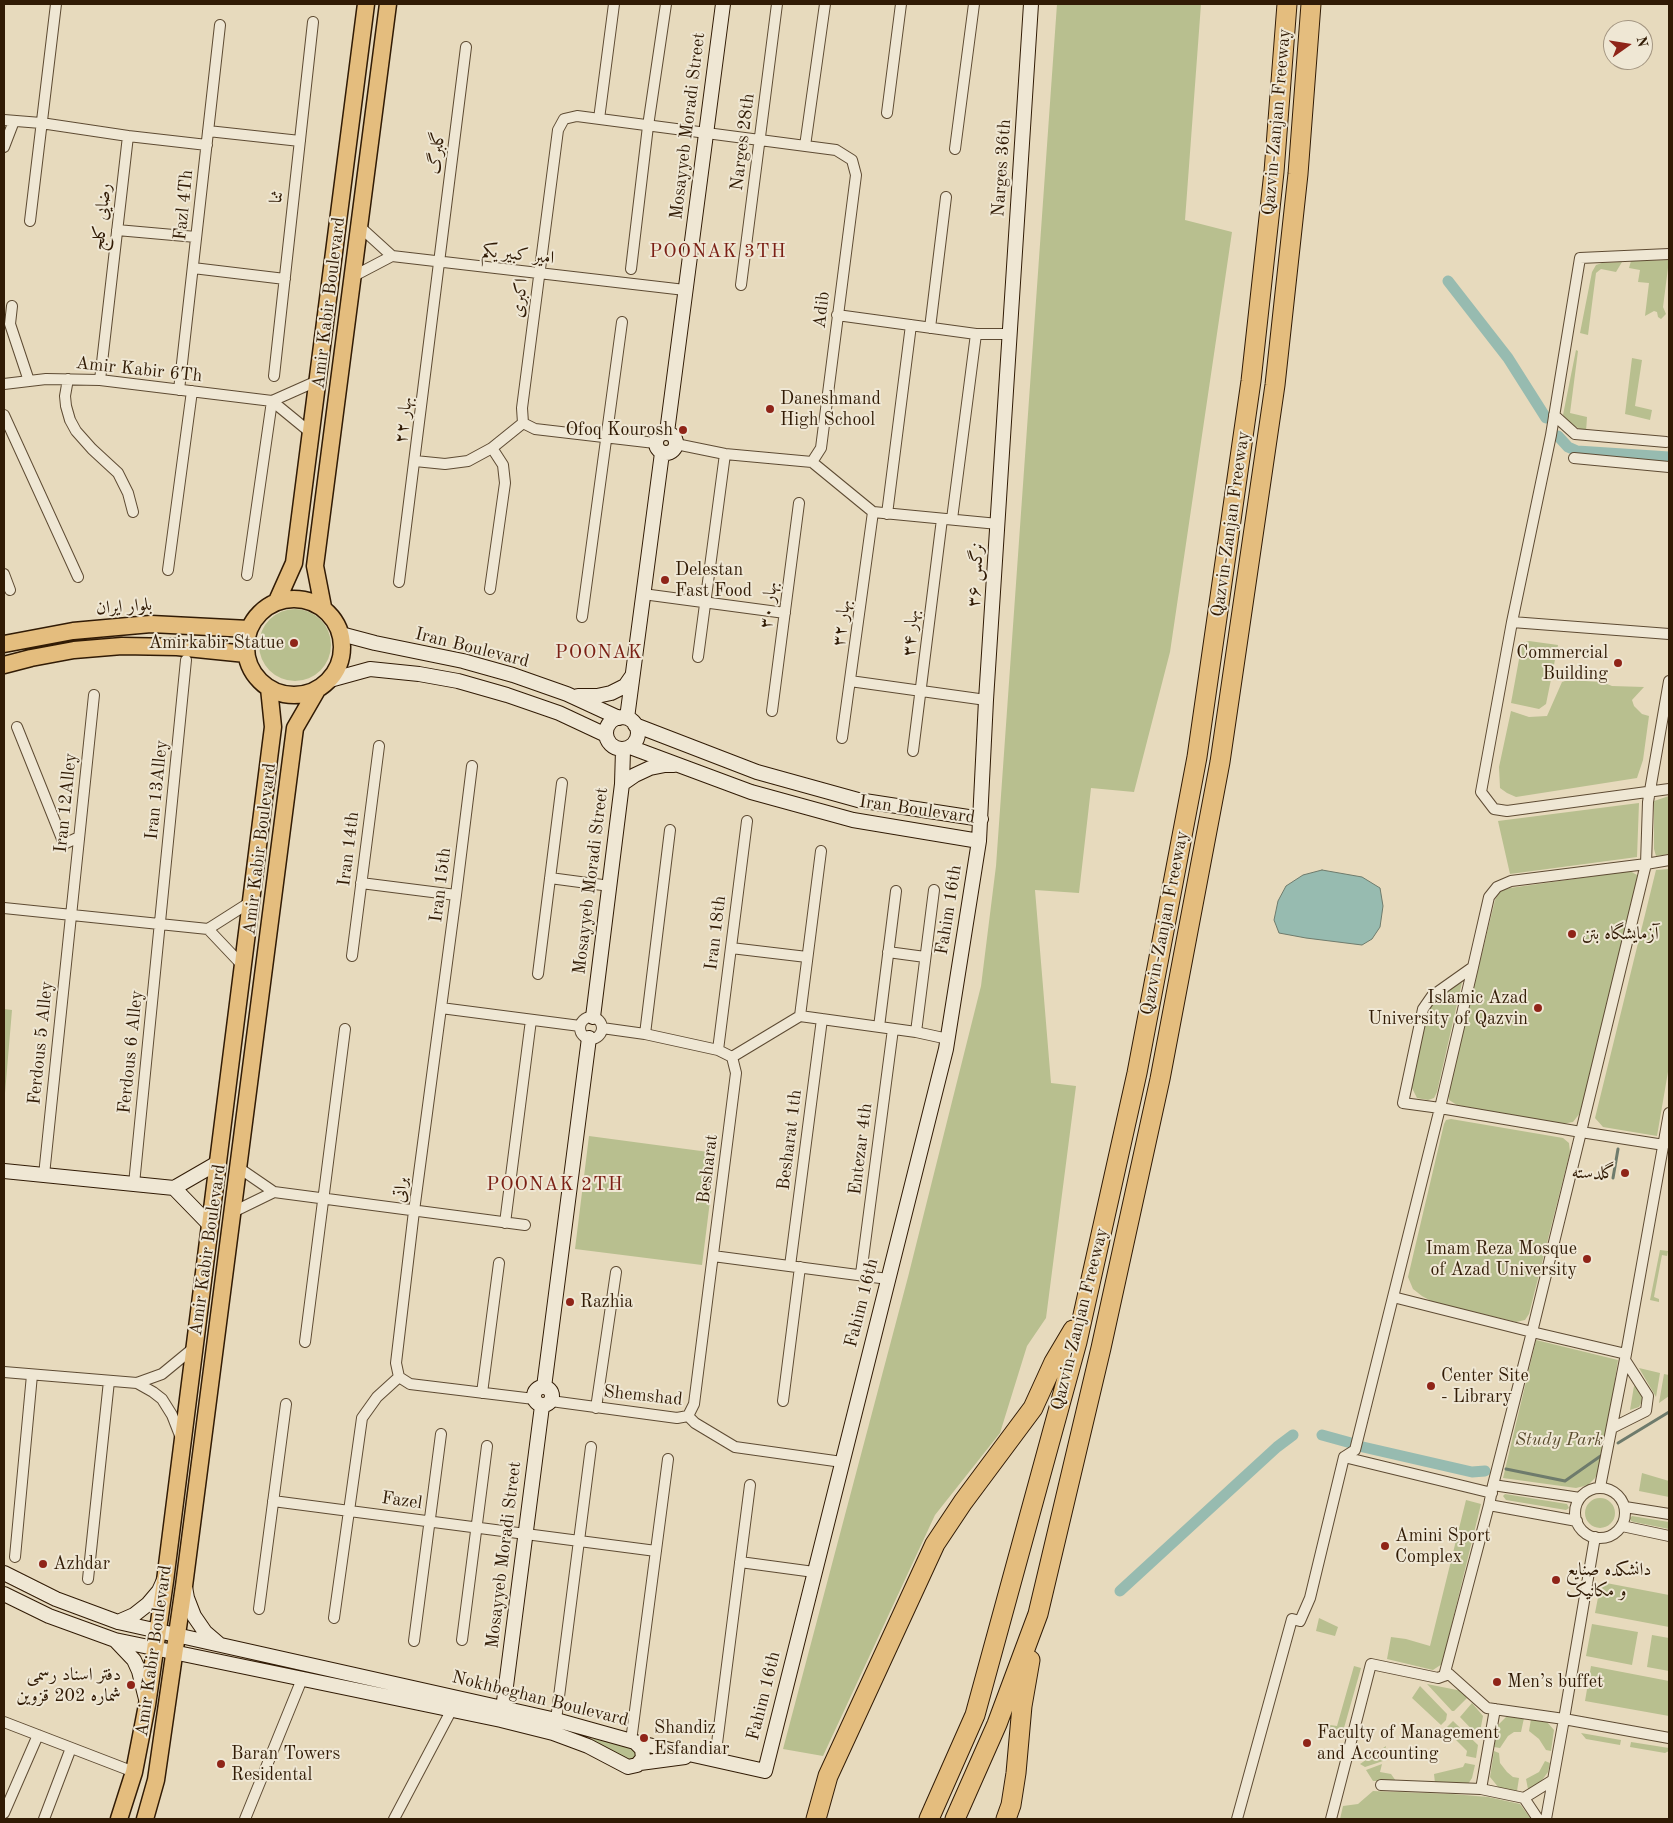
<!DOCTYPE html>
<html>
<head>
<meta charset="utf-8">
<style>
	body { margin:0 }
	#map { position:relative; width:1673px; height:1823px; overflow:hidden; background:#e7dabd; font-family:"Old Standard TT",serif }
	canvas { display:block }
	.frame { position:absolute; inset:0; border:5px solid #311b05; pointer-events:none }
	.north { position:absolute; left:1603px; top:20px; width:50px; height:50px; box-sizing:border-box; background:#efe7d4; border:1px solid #a39581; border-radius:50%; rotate:77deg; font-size:14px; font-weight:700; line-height:20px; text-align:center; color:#311b05 }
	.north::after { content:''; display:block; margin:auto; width:18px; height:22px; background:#8f2418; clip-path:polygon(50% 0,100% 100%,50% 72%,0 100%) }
</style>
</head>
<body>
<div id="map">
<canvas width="1673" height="1823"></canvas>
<div class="frame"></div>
<div class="north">N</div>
</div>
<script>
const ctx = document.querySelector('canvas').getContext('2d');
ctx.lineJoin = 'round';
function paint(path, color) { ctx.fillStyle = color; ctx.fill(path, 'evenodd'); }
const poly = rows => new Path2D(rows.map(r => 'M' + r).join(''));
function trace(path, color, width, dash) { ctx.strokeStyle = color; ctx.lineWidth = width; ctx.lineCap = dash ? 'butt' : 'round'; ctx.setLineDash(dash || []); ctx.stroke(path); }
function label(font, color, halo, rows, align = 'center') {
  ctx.font = font + ' "Old Standard TT",Amiri,serif'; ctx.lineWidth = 4; ctx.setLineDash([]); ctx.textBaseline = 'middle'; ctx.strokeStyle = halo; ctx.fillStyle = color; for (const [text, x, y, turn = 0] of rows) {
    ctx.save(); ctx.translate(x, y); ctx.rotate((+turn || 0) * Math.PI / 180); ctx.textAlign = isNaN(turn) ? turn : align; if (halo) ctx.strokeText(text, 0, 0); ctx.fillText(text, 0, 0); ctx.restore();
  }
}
const green = poly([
	[1057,4,1201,4,1185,220,1232,232,1170,652,1134,792,1091,788,1079,893,1035,890,1051,1083,1076,1086,1046,1318,1027,1346,1000,1433,935,1515,823,1756,783,1749,908,1277,981,986,996,866],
	[1669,260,1663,307,1666,314,1661,319,1658,317,1657,312,1654,311,1645,316,1649,283,1638,282,1640,270,1629,268,1631,261],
	[1622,262,1616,272,1601,269,1596,273,1588,335,1580,333,1592,272,1596,265,1602,263],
	[1576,350,1578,351,1570,413,1587,417,1586,432,1574,426,1563,415],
	[1632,358,1642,360,1635,406,1652,410,1650,420,1625,414],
	'259 645a36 36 0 1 1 72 0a36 36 0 1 1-72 0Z',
	[1529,641,1558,645,1546,704,1539,709,1511,703,1522,643],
	[1568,680,1602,682,1612,686,1644,687,1632,700,1634,706,1642,714,1649,716,1643,760,1637,778,1516,797,1507,793,1500,788,1499,767,1511,711,1529,717,1547,716,1562,682],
	[1669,796,1669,854,1656,856,1654,849,1654,801],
	[1639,803,1637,857,1510,874,1498,821],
	[1669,869,1669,1066,1657,1136,1603,1127,1595,1118,1656,870],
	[1630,871,1637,875,1638,884,1580,1113,1573,1122,1562,1124,1457,1105,1449,1100,1448,1093,1495,900,1500,891,1510,888],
	[1462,982,1437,1092,1434,1098,1428,1100,1417,1098,1411,1086,1429,1010,1435,1000],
	[4,1009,12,1010,4,1105],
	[1451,1119,1563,1138,1569,1143,1570,1152,1529,1314,1525,1320,1516,1322,1433,1302,1422,1296,1413,1289,1408,1277,1444,1124,1446,1120],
	[589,1136,716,1153,702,1265,575,1249],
	[1660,1250,1668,1251,1667,1256,1662,1255,1654,1297,1659,1299,1659,1302,1650,1300],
	[1536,1340,1618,1360,1602,1465,1595,1478,1588,1485,1576,1488,1503,1478],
	[1639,1368,1660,1373,1656,1397],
	[1664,1374,1669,1375,1669,1396,1659,1403],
	[1634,1386,1639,1389,1642,1395,1642,1401,1639,1407,1630,1410],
	[1642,1473,1669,1481,1669,1497,1639,1491],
	[1505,1494,1567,1504,1569,1508,1566,1510,1506,1500,1503,1496],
	'1585 1513a15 15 0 1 1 30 0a15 15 0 1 1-30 0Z',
	[1466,1500,1481,1504,1442,1664,1433,1670,1387,1659,1391,1637,1406,1639,1430,1646],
	[1632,1516,1669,1522,1669,1529,1634,1522,1631,1521,1630,1518],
	[1601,1582,1669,1595,1669,1627,1595,1613],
	[1319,1618,1338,1627,1335,1636,1316,1631],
	[1592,1624,1638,1632,1632,1665,1586,1656],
	[1652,1635,1669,1638,1669,1671,1647,1667],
	[1354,1666,1361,1668,1342,1735,1328,1731,1330,1725,1337,1726],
	[1591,1666,1669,1681,1669,1716,1585,1701],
	[1427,1684,1462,1691,1467,1698,1454,1711,1452,1711],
	[1420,1686,1447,1714,1446,1720,1441,1725,1412,1698],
	[1472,1703,1483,1716,1479,1737,1460,1717],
	[1508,1715,1524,1718,1521,1732,1514,1732,1508,1736,1500,1748,1494,1747,1498,1725],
	[1531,1719,1547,1722,1554,1730,1551,1751,1546,1750,1539,1739,1529,1731],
	[1453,1721,1478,1745,1476,1758,1466,1756,1467,1751,1445,1729],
	[1581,1733,1621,1740,1620,1745,1586,1739],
	[589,1738,626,1744,635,1748,636,1760,626,1762],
	[1631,1742,1669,1748,1669,1751,1665,1753,1630,1747],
	[1386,1746,1383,1761,1365,1767,1360,1764],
	[1494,1751,1499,1753,1500,1763,1507,1772,1513,1777,1519,1778,1517,1791,1499,1788,1490,1777],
	[1545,1761,1550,1763,1548,1772,1540,1783,1528,1789,1526,1779,1539,1772],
	[1465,1763,1475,1765,1472,1778,1468,1784,1435,1783,1434,1774,1463,1767],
	[1382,1764,1380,1772,1391,1774,1396,1781,1373,1781,1366,1770],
	[1373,1791,1452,1794,1488,1797,1520,1804,1531,1819,1340,1819,1343,1806,1358,1804]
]);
const water = poly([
	[1322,870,1362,877,1380,888,1383,906,1380,927,1372,939,1362,945,1306,938,1279,933,1274,920,1278,901,1286,886,1303,875,1322,870]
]);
const stream = poly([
	[1613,1178,1618,1149],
	[1618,1443,1669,1412],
	[1506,1469,1565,1481,1602,1455]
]);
const canal = poly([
	[1448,281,1508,358,1546,418],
	[1558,436,1568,447,1577,451,1669,457],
	[1322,1435,1351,1443],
	[1363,1447,1472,1472,1485,1471],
	[1120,1591,1277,1447,1293,1435]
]);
const street = poly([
	[887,113,901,4],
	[599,119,614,4],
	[4,120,41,123,128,136],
	[208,131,300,141],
	[805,146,825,4],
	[4,147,14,121],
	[955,149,974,4],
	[30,221,56,4],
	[359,226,392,256],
	[117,230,196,237],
	[1669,254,1580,258,1551,435,1512,622,1481,792,1494,809,1507,811,1669,789],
	[193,268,285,279],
	[631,269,648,126,666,4],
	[352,277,392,256,685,290],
	[741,285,777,4],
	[12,306,10,324,29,381],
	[837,315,976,334,1010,334],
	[930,328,946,197],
	[274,376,313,22],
	[68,379,65,396,66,406,70,420,76,431,92,449,118,473,128,493,133,512],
	[100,380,128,136,207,145],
	[4,384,46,379,100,380,272,401,317,381],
	[179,390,220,25],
	[272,401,311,433],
	[4,415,78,577],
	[1554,415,1575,434,1666,442],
	[523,423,522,408,558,130,564,119,577,116,836,150,852,160,856,175,821,448,812,462],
	[523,423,535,429,655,443],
	[676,444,725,454,812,462,873,512,998,524],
	[1574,458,1669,467],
	[415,461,445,464,468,461,492,448,523,423],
	[887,514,911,325],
	[952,519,976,334],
	[168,570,192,391],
	[4,574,10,590],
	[247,575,272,401],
	[399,582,466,47],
	[490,589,505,483,503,465,492,448],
	[643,594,785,613],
	[582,617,622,322],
	[1512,622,1669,634],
	[698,657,725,454],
	[850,681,986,700],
	[772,711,799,503],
	[17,727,64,844,79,837],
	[842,738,873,512],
	[913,751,942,519],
	[550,878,610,886],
	[361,883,456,895],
	[4,908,208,929],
	[208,929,252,901],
	[208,929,243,966],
	[731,948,807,957],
	[888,952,925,957],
	[352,956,379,746],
	[1473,967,1432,996,1423,1009,1403,1103,1440,1108,1473,967,1489,897,1497,887,1511,881,1646,864,1648,802,1669,681],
	[538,974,562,783],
	[441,1008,580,1026],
	[800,1016,821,851],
	'580 1028a11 11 0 1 1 22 0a11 11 0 1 1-22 0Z',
	[879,1027,896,891],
	[602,1028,645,1034,718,1050,732,1057,736,1073,694,1404,688,1416],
	[916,1032,934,890],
	[645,1034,670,830],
	[718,1050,747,821],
	[732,1057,800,1016,916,1032,948,1039],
	[1664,1145,1581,1132,1646,864,1669,860],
	[239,1168,274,1192,525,1225],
	[44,1175,94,695],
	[134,1184,186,660],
	[233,1212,274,1192],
	[505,1223,531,1020],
	[713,1256,888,1279],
	[790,1266,822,1019],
	[861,1274,893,1029],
	[1393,1297,1532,1332,1493,1485],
	[305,1342,345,1029],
	[4,1372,137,1383,162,1374,196,1346],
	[399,1377,396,1363,414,1211,456,895,472,766],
	[399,1377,410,1384,534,1399],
	[137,1383,153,1392,162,1399,172,1415,181,1438],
	[482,1393,499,1263],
	[551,1401,677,1418,688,1416,695,1423,735,1447,842,1462],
	[783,1401,800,1267],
	[596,1408,616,1272],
	[1612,1428,1646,1411,1648,1396,1625,1360],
	[1344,1457,1492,1493],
	[1600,1487,1626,1354,1669,1113],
	'1575 1513a25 25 0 1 1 50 0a25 25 0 1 1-50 0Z',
	[273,1501,656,1551],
	[1625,1507,1669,1514],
	[1577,1521,1489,1505,1493,1485,1580,1498],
	[1622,1526,1669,1536],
	[1595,1537,1564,1719,1669,1738],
	[15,1557,32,1375],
	[740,1562,814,1572],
	[88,1579,109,1381],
	[259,1609,286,1404],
	[334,1618,362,1418,377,1397,399,1377],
	[462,1640,487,1446],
	[414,1641,441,1434],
	[1444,1676,1489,1505],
	[556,1720,591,1447],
	[4,1722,134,1772],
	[631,1741,668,1459],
	[715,1759,750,1485],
	[1381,1785,1481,1789,1524,1798],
	[1481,1789,1495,1709],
	[4,1813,38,1735],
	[44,1819,71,1748],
	[245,1819,302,1679],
	[394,1819,451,1711],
	[1237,1819,1292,1619,1300,1621,1310,1598,1344,1457,1355,1450,1440,1108,1581,1132,1532,1332,1626,1354],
	[1331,1819,1371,1664,1438,1678,1449,1674,1487,1708,1564,1719,1546,1819],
	[1538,1819,1524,1798,1553,1780]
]);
const secondary = poly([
	[667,432,723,4],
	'656 443a10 10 0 1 1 20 0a10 10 0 1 1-20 0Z',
	[341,634,375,643,463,661,513,675,567,694,619,718],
	[330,680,370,669,419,674,458,681,507,695,559,713,606,735],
	[578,696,597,696,611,693,625,686,632,676],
	'606 733a16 16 0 1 1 32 0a16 16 0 1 1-32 0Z',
	[627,718,662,453],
	[635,725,757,772,858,800,981,819],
	[630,747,751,792,853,820,979,841,986,700,1031,4],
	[622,784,635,775,650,768,665,765,674,765],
	[593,1017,622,784,623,750],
	[4,1171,174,1188],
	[174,1188,219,1162],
	[174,1188,209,1224],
	'534 1396a9 9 0 1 1 18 0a9 9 0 1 1-18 0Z',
	[544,1387,589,1038],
	[4,1573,56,1599,118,1622,556,1720,635,1742,642,1749,643,1758,637,1765,628,1767,588,1746,553,1733,501,1720,115,1640,49,1616,4,1594],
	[185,1587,187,1598,194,1616,205,1632,219,1644],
	[118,1622,134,1615,148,1604,159,1591,164,1580],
	[115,1640,134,1660,139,1671,146,1699],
	[502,1717,542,1406],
	[635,1742,765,1771,946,1049,979,841],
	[640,1763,685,1757]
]);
const primary = poly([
	'246 647a48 48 0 1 1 96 0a48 48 0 1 1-96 0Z',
	[277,601,294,563,366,4],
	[323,607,315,566,388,4],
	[4,644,73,631,151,624,249,629],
	[4,665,31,658,74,650,122,646,177,647,246,654],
	[119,1819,134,1772,147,1705,165,1581,273,727,269,688],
	[145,1819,156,1780,184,1586,295,728,317,690]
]);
const highway = poly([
	[816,1819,828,1776,935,1544,963,1502,1033,1408,1054,1362,1073,1330],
	[929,1819,975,1715,1077,1342,1137,1073,1197,757,1251,381,1274,172,1287,4],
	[955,1819,997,1724,1038,1614,1101,1348,1160,1079,1220,762,1275,385,1298,174,1311,4],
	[1006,1819,1011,1805,1016,1773,1022,1706,1030,1660]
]);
const markers = [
	[770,409,5,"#8f2418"],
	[683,430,5,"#8f2418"],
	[665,580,5,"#8f2418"],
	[294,643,5,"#8f2418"],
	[1618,663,5,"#8f2418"],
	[1572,934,5,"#8f2418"],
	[1538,1008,5,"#8f2418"],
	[1625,1173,5,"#8f2418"],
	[1587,1259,5,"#8f2418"],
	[570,1302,5,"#8f2418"],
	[1431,1386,5,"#8f2418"],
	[1385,1546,5,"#8f2418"],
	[43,1564,5,"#8f2418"],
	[1556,1580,5,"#8f2418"],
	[1497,1682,5,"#8f2418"],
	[131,1685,5,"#8f2418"],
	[644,1738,5,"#8f2418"],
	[1307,1743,5,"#8f2418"],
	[221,1764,5,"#8f2418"]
];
const streetNames = [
	["Qazvin-Zanjan Freeway",1277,122,-85],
	["Mosayyeb Moradi Street",688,126,-83],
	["Narges 28th",743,142,-83],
	["گلبرگ",437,153,-83],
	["Narges 36th",1002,168,-86],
	["ثنا",277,197,-84],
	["Fazl 4Th",184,205,-84],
	["رضایی کلج",102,217,-84],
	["امیر کبیر یکم",518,255,6],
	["اکبری",520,298,-83],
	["Amir Kabir Boulevard",329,303,-83],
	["Adib",822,310,-83],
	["Amir Kabir 6Th",139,370,6],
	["بهار ۲۲",404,420,-83],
	["Qazvin-Zanjan Freeway",1231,524,-82],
	["نرگس ۳۶",976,575,-86],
	["بهار ۳۰",769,605,-83],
	["بلوار ایران",124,607,-4],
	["بهار ۳۲",842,623,-82],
	["بهار ۳۴",911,633,-85],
	["Iran Boulevard",472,648,14],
	["Iran 13Alley",157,790,-84],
	["Iran 12Alley",66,803,-84],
	["Iran Boulevard",917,810,8],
	["Amir Kabir Boulevard",260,849,-83],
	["Iran 14th",349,849,-83],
	["Mosayyeb Moradi Street",591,881,-83],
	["Iran 15th",441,885,-83],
	["Fahim 16th",949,910,-81],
	["Qazvin-Zanjan Freeway",1165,923,-79],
	["Iran 18th",716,933,-83],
	["Ferdous 5 Alley",41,1043,-84],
	["Ferdous 6 Alley",131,1052,-84],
	["Besharat 1th",790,1140,-83],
	["Entezar 4th",861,1149,-83],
	["Besharat",708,1169,-83],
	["براتی",401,1190,-83],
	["Amir Kabir Boulevard",208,1250,-82],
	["Fahim 16th",862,1303,-76],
	["Qazvin-Zanjan Freeway",1080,1319,-76],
	["Shemshad",643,1396,6],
	["Fazel",402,1501,8],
	["Mosayyeb Moradi Street",504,1555,-83],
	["Amir Kabir Boulevard",154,1651,-82],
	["Fahim 16th",764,1696,-76],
	["Nokhbeghan Boulevard",540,1699,14]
];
const poiNames = [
	["Daneshmand",780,399],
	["High School",780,420],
	["Ofoq Kourosh",673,430,"right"],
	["Delestan",675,570],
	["Fast Food",675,591],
	["Amirkabir Statue",284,643,"right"],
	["Commercial",1608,653,"right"],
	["Building",1608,674,"right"],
	["آزمایشگاه بتن",1582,934],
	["Islamic Azad",1528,998,"right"],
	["University of Qazvin",1528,1019,"right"],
	["گلدسته",1615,1173,"right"],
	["Imam Reza Mosque",1577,1249,"right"],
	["of Azad University",1577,1270,"right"],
	["Razhia",580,1302],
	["Center Site",1441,1376],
	["- Library",1441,1397],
	["Amini Sport",1395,1536],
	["Complex",1395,1557],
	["Azhdar",53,1564],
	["دانشکده صنایع",1566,1570],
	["و مکانیک",1566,1591],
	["دفتر اسناد رسمی",121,1675,"right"],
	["شماره 202 قزوین",121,1696,"right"],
	["Men’s buffet",1507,1682],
	["Shandiz",654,1728],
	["Esfandiar",654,1749],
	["Faculty of Management",1317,1733],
	["and Accounting",1317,1754],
	["Baran Towers",231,1754],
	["Residental",231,1775]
];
const parkNames = [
	["Study Park",1559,1440]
];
const neighbourhoodNames = [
	["POONAK 3TH",718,252],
	["POONAK",599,653],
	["POONAK 2TH",555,1185]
];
paint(green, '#b8bf8f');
paint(water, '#97bbb0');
trace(water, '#6e7b6c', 1);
trace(stream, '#6e7b6c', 3);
trace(canal, '#97bbb0', 11);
trace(street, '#5e4b33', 12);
trace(secondary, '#311b05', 16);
trace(primary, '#311b05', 19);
trace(highway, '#311b05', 21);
trace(street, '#efe7d4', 10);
trace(secondary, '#efe7d4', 14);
trace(primary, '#e4bd7e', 16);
trace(highway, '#e4bd7e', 19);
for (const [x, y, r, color] of markers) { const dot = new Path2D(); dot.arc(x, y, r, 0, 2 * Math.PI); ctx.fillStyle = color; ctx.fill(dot); trace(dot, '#efe7d4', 2); }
label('18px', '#311b05', '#efe7d4', streetNames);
label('18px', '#311b05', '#efe7d4', poiNames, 'left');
label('italic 18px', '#5a4c2e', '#efe7d4', parkNames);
ctx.letterSpacing = '1px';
label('19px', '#7a1f14', '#efe7d4', neighbourhoodNames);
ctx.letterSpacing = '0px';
</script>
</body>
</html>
